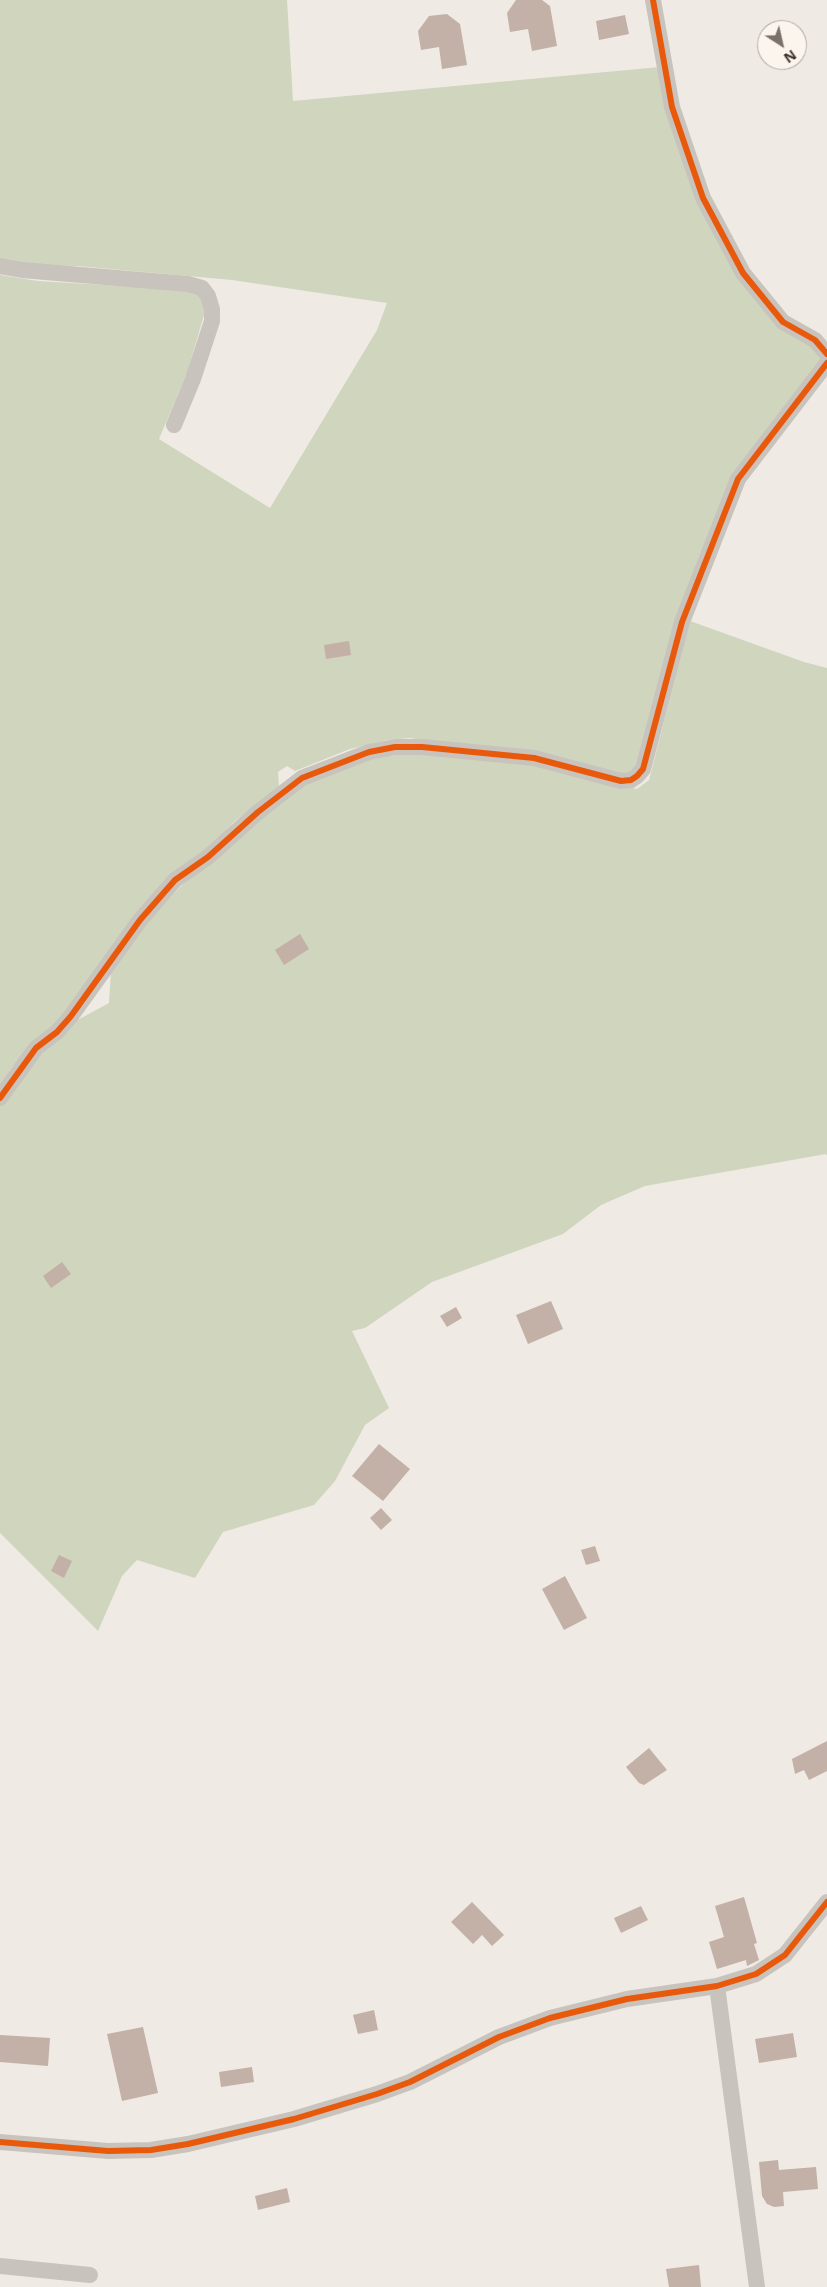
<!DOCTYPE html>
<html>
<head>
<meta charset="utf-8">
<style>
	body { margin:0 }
	#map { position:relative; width:827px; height:2287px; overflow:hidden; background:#f0eae4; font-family:"Open Sans",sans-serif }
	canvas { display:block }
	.north { position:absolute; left:757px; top:20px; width:50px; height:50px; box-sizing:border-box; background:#fbf5ed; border:1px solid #aea69f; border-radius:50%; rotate:145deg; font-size:14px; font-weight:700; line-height:20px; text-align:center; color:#3a302a }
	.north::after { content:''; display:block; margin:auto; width:18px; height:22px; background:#7a716b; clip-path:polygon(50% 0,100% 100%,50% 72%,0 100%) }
</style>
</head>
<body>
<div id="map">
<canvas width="827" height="2287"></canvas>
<div class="north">N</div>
</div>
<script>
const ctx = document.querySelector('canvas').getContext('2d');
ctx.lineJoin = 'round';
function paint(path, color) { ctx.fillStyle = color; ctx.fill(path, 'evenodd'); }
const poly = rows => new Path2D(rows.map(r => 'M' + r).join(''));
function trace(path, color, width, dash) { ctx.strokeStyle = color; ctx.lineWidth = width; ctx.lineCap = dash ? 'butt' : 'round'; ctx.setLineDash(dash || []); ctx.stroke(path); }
const green = poly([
	[0,0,287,0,293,101,660,67,715,233,822,357,733,476,635,769,623,775,410,738,388,740,350,749,295,771,287,766,278,772,279,787,235,821,201,856,74,1006,12,1067,0,1088,0,275,38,281,191,290,199,295,204,303,204,315,187,373,159,439,270,508,377,330,387,303,232,280,78,266,22,265,0,260],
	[690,621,804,662,827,668,827,1156,826,1154,645,1186,601,1205,563,1234,432,1282,365,1328,352,1331,389,1408,365,1425,335,1481,314,1505,223,1532,195,1578,137,1560,122,1576,98,1631,0,1533,0,1106,36,1058,72,1023,109,1003,111,970,149,920,183,884,297,788,370,758,404,754,441,754,535,763,637,789,649,780]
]);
const building = poly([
	[516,0,542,0,550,6,557,46,532,51,528,29,510,32,507,13],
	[447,14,460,24,467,65,442,69,439,47,421,50,418,31,429,16],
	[625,15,629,34,599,40,596,21],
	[349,641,351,655,326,659,324,645],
	[300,934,309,949,284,965,275,950],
	[62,1262,71,1274,51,1288,43,1276],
	[551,1301,563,1329,528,1344,516,1315],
	[456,1307,462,1318,447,1327,440,1316],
	[379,1444,410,1469,383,1501,352,1476],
	[381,1508,392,1520,381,1530,370,1518],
	[595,1546,600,1561,586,1565,581,1550],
	[59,1555,72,1561,64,1578,51,1571],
	[565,1576,587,1618,564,1630,542,1589],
	[827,1741,827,1771,809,1780,804,1770,795,1774,792,1759],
	[649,1748,667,1770,644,1785,639,1783,626,1767],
	[744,1897,757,1943,754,1944,759,1960,747,1966,746,1960,717,1969,709,1942,724,1937,715,1906],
	[472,1902,504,1935,492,1946,482,1935,473,1944,451,1922],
	[641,1906,648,1920,621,1933,614,1918],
	[374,2010,378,2030,358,2034,353,2015],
	[143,2027,158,2093,122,2101,107,2034],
	[793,2033,797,2057,759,2063,755,2039],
	[0,2035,50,2038,48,2066,0,2062],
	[252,2067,254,2082,221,2087,219,2072],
	[778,2160,779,2170,816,2167,818,2189,783,2192,784,2206,774,2207,767,2204,762,2196,759,2162],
	[287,2188,290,2202,258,2210,255,2196],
	[699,2265,701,2287,669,2287,666,2269]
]);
const minor = poly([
	[653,0,672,107,703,198,743,273,783,322,815,340,827,354],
	[0,266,22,270,188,284,202,288,208,296,212,309,212,321,193,379,174,425],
	[0,1098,36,1048,57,1032,71,1016,140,920,175,880,208,857,258,812,302,778,369,752,395,747,422,747,534,758,621,781,631,780,637,776,643,769,682,622,738,479,827,363],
	[717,1986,757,2287],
	[0,2142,108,2151,151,2150,188,2144,294,2119,377,2094,410,2082,499,2037,550,2018,627,1999,717,1986,756,1974,785,1955,827,1902],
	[0,2266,90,2275]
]);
const cycleway = poly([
	[653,0,672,107,703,198,743,273,783,322,815,340,827,354],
	[0,1098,36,1048,57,1032,71,1016,140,920,175,880,208,857,258,812,302,778,369,752,395,747,422,747,534,758,621,781,631,780,637,776,643,769,682,622,738,479,827,363],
	[0,2142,108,2151,151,2150,188,2144,294,2119,377,2094,410,2082,499,2037,550,2018,627,1999,717,1986,756,1974,785,1955,827,1902]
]);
paint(green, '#d0d5be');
paint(building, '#c3b0a6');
trace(minor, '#c8c3bd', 16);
trace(cycleway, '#e8590c', 6);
</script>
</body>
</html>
